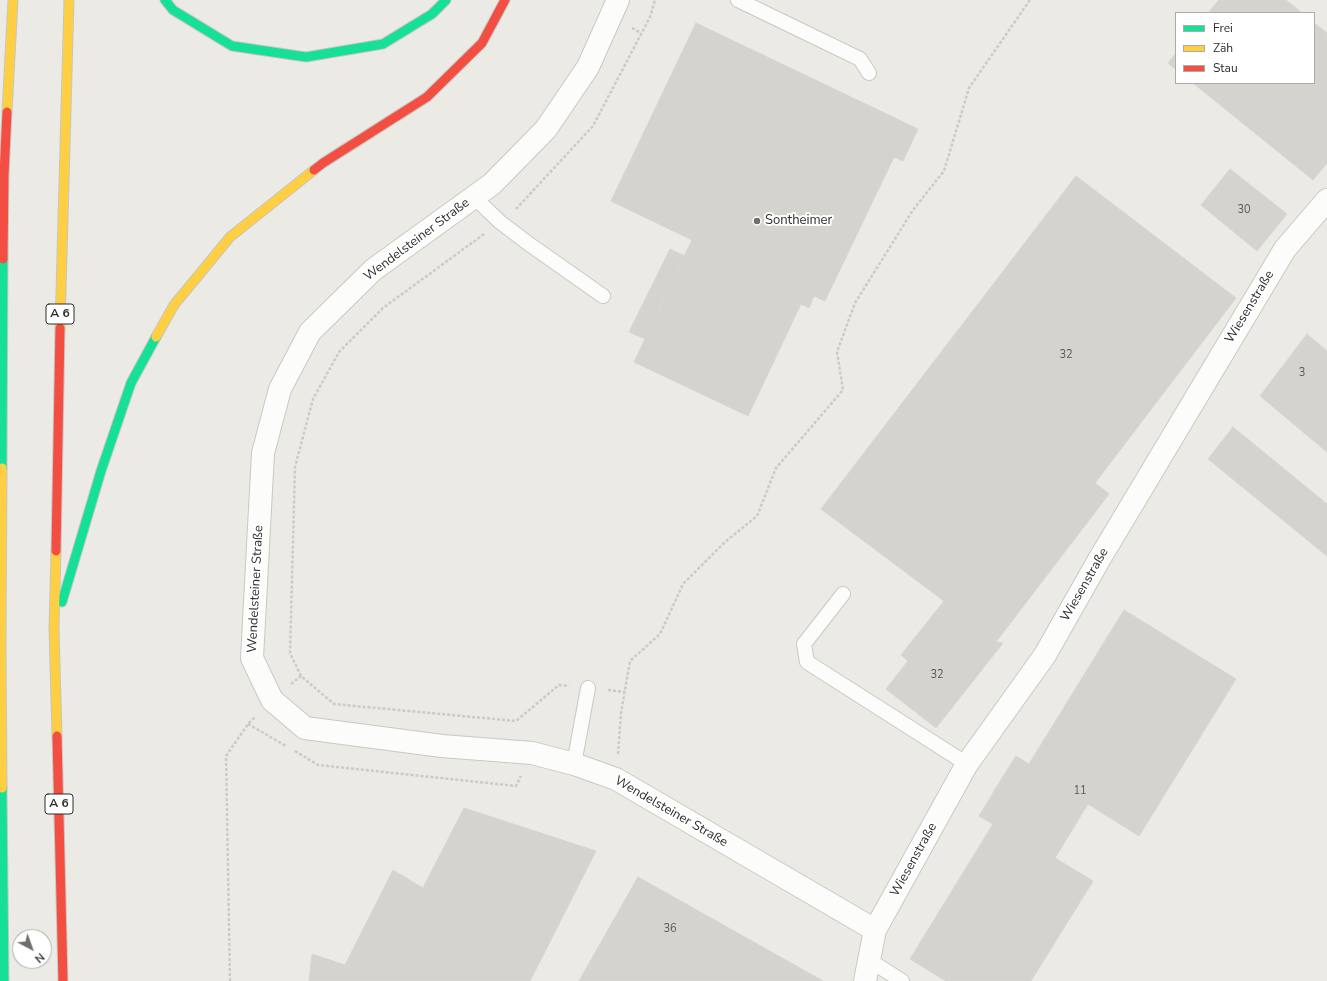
<!DOCTYPE html>
<html>
<head>
<meta charset="utf-8">
<style>
	body { margin:0 }
	#map { position:relative; width:1327px; height:981px; overflow:hidden; background:#eceae4; font-family:"Nunito Sans",sans-serif }
	canvas { display:block }
	.legend { position:absolute; left:1175px; top:12px; width:140px; height:72px; box-sizing:border-box; background:#fff; border:1px solid #ababab; margin:0; padding:5px 7px; list-style:none; font-size:12px; color:#2d2d2d }
	.legend li { display:flex; align-items:center; gap:8px; height:20px }
	.legend b { width:20px; border:1px solid #ababab }
	.north { position:absolute; left:12px; top:929px; width:40px; height:40px; box-sizing:border-box; background:#fff; border:1px solid #ababab; border-radius:50%; rotate:139deg; font-size:11px; font-weight:700; line-height:16px; text-align:center; color:#2d2d2d }
	.north::after { content:''; display:block; margin:auto; width:14px; height:18px; background:#706f6d; clip-path:polygon(50% 0,100% 100%,50% 72%,0 100%) }
</style>
</head>
<body>
<div id="map">
<canvas width="1327" height="981"></canvas>
<ul class="legend">
<li><b style="height:5px;background:#16e098"></b>Frei</li>
<li><b style="height:5px;background:#ffcf43"></b>Zäh</li>
<li><b style="height:5px;background:#f24e42"></b>Stau</li>
</ul>
<div class="north">N</div>
</div>
<script>
const ctx = document.querySelector('canvas').getContext('2d');
ctx.lineJoin = 'round';
function paint(path, color) { ctx.fillStyle = color; ctx.fill(path, 'evenodd'); }
const poly = rows => new Path2D(rows.map(r => 'M' + r).join(''));
function trace(path, color, width, dash) { ctx.strokeStyle = color; ctx.lineWidth = width; ctx.lineCap = dash ? 'butt' : 'round'; ctx.setLineDash(dash || []); ctx.stroke(path); }
function label(font, color, halo, rows, align = 'center') {
  ctx.font = font + ' "Nunito Sans",sans-serif'; ctx.lineWidth = 4; ctx.setLineDash([]); ctx.textBaseline = 'middle'; ctx.strokeStyle = halo; ctx.fillStyle = color; for (const [text, x, y, turn = 0] of rows) {
    ctx.save(); ctx.translate(x, y); ctx.rotate((+turn || 0) * Math.PI / 180); ctx.textAlign = isNaN(turn) ? turn : align; if (halo) ctx.strokeText(text, 0, 0); ctx.fillText(text, 0, 0); ctx.restore();
  }
}
const building = poly([
	[1219,0,1286,0,1302,13,1208,13,1219,0],
	[696,23,918,129,903,161,894,157,825,301,814,296,809,308,801,304,748,416,634,362,692,240,611,201,696,23],
	[1314,23,1327,33,1327,163,1313,180,1193,83,1314,83,1314,23],
	[1176,53,1176,70,1168,63,1176,53],
	[1230,169,1287,214,1257,251,1201,205,1230,169],
	[1076,176,1236,298,1095,483,1109,494,996,642,944,601,821,509,1076,176],
	[670,249,685,256,645,339,629,332,670,249],
	[1307,334,1327,351,1327,452,1260,396,1307,334],
	[1233,427,1327,504,1327,556,1208,459,1233,427],
	[944,601,996,642,1003,643,936,728,886,689,908,661,901,655,944,601],
	[1124,610,1236,679,1139,836,1088,804,1055,858,1093,881,1031,981,946,981,910,959,993,824,979,816,1002,778,1016,756,1029,764,1124,610],
	[464,808,596,851,530,981,309,981,312,954,345,965,393,870,423,888,464,808],
	[638,877,823,981,579,981,638,877]
]);
const path = poly([
	[632,28,641,33],
	[516,209,593,126,650,17,655,0],
	[484,234,383,308,339,352,313,399,295,467,290,653,301,676,334,704,516,721,559,685,569,686],
	[291,684,301,676],
	[608,690,625,692],
	[248,724,286,746],
	[295,751,318,765,516,786,521,776],
	[618,754,621,713,630,661,660,634,683,584,725,542,757,516,776,468,843,390,837,352,855,303,913,210,944,171,969,88,1030,0],
	[230,981,226,756,248,724,255,717]
]);
const lane = poly([
	[738,0,860,59,869,73],
	[474,197,500,222,529,244,603,296],
	[843,594,804,644,807,662,967,764],
	[574,764,588,688],
	[869,960,902,981]
]);
const street = poly([
	[618,0,588,67,546,129,492,184,373,270,310,332,280,389,263,453,252,658,272,700,305,728,442,746,532,753,574,764,616,779,875,930],
	[865,981,875,930,967,764,1045,655,1100,558,1285,249,1327,200]
]);
const fast = poly([
	[165,0,173,10,232,46,306,57,383,44,432,14,446,0],
	[2,468,3,259],
	[62,602,101,471,131,383,156,337],
	[2,788,4,981]
]);
const slow = poly([
	[7,112,13,0],
	[60,328,69,0],
	[156,337,174,305,230,237,314,170],
	[2,468,1,646,2,788],
	[56,551,54,628,57,736]
]);
const jam = poly([
	[314,170,323,163,427,97,482,43,505,0],
	[3,259,4,175,7,112],
	[56,551,60,328],
	[57,736,63,981]
]);
const markers = [
	[757,221,4,"#706f6d"]
];
const numberNames = [
	["30",1244,210],
	["32",1066,355],
	["3",1302,373],
	["32",937,675],
	["11",1080,791],
	["36",670,929]
];
const shields = [
	[60,314,28],
	[59,804,28]
];
const shieldNames = [
	["A 6",60,314],
	["A 6",59,804]
];
const poiNames = [
	["Sontheimer",765,221]
];
const streetNames = [
	["Wendelsteiner Straße",417,240,-37],
	["Wiesenstraße",1250,307,-59],
	["Wiesenstraße",1085,585,-60],
	["Wendelsteiner Straße",256,589,-87],
	["Wendelsteiner Straße",671,812,30],
	["Wiesenstraße",914,860,-61]
];
paint(building, '#d5d3ce');
trace(building, '#d7d5d0', 1);
trace(lane, '#c9c8c8', 16);
trace(street, '#c9c8c8', 24);
trace(fast, '#c6c6c3', 11);
trace(slow, '#c6c6c3', 11);
trace(jam, '#c6c6c3', 11);
trace(path, '#cacac9', 2.5, [3, 2]);
trace(lane, '#fcfcfb', 14);
trace(street, '#fcfcfb', 22);
trace(fast, '#16e098', 9);
trace(slow, '#ffcf43', 9);
trace(jam, '#f24e42', 9);
for (const [x, y, r, color] of markers) { const dot = new Path2D(); dot.arc(x, y, r, 0, 2 * Math.PI); ctx.fillStyle = color; ctx.fill(dot); trace(dot, '#fff', 1.5); }
label('11px', '#585756', null, numberNames);
for (const [x, y, w] of shields) { const box = new Path2D(); box.roundRect(x - w / 2, y - 10, w, 20, 3); ctx.fillStyle = '#fff'; ctx.fill(box); trace(box, '#2d2d2d', 1); }
label('bold 12px', '#2d2d2d', null, shieldNames);
label('13px', '#2d2d2d', '#fff', poiNames, 'left');
label('13px', '#2d2d2d', '#fff', streetNames);
</script>
</body>
</html>
